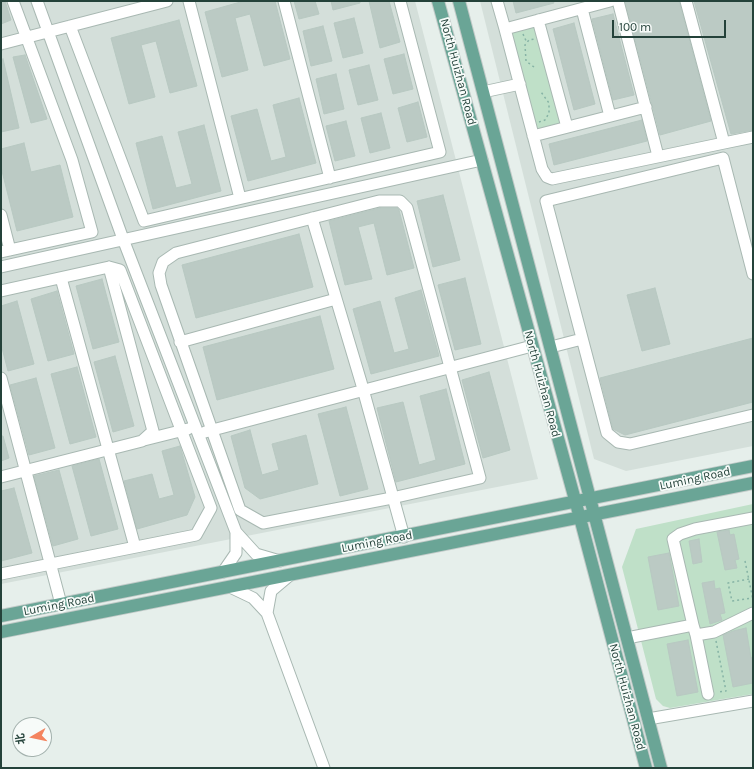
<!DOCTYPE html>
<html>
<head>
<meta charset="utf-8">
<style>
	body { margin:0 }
	#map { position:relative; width:754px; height:769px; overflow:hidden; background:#e6efeb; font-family:Karla,"Noto Sans SC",sans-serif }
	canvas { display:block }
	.frame { position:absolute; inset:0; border:2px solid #24423a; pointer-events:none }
	.north { position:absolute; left:12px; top:717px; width:40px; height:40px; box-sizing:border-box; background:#f7fbf9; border:1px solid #a3b1ad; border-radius:50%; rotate:261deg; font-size:11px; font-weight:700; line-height:16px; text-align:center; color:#24423a }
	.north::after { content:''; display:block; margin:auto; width:14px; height:18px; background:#f4845f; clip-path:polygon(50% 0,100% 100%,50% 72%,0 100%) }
	.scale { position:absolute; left:612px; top:20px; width:114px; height:18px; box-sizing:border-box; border:2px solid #24423a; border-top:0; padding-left:5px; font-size:12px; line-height:14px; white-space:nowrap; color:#24423a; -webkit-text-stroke:3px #f7fbf9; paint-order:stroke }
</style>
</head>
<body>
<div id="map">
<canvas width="754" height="769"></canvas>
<div class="frame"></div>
<div class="north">北</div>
<div class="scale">100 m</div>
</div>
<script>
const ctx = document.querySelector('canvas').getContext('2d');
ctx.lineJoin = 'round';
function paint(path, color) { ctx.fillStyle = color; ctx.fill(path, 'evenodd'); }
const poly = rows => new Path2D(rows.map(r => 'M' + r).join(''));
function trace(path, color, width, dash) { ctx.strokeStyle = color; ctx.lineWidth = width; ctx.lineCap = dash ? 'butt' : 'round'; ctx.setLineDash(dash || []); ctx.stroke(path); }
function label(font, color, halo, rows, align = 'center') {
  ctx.font = font + ' Karla,sans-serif'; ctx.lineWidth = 3.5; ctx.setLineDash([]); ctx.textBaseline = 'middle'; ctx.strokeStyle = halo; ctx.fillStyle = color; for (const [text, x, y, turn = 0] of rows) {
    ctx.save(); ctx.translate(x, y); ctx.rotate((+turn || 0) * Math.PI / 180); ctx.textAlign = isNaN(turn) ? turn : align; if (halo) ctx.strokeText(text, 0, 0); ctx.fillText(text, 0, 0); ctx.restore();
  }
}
const built = poly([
	[1,1,415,1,538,479,1,584],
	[480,1,753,1,753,446,626,471,594,459]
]);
const green = poly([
	[538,20,567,127,533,136,505,29],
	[753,504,753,694,670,708,663,706,656,699,622,567,636,529]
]);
const building = poly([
	[1,1,5,1,11,20,1,24,1,1],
	[244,1,275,1,290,59,264,66,250,14,235,18,248,70,222,77,205,12,244,1],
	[294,1,315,1,319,14,299,19,294,1],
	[331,1,360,1,360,3,333,10,331,1],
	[369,1,389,1,400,42,380,48,369,1],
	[513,1,553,1,554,3,516,13,513,1],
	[625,1,679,1,711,121,660,135,625,1],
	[694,1,753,1,753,130,731,134,694,1],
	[613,14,634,95,613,100,592,19,613,14],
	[354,18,363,53,343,58,334,23,354,18],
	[179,20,197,86,170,93,156,41,141,45,155,97,129,104,111,38,179,20],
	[574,23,595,104,574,110,553,29,574,23],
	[323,26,332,61,311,66,303,31,323,26],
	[404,54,413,89,393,94,384,59,404,54],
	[25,55,47,119,31,123,13,57,25,55],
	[3,59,19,128,1,132,1,60,3,59],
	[369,65,378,100,358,105,349,70,369,65],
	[336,74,344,109,324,114,316,79,336,74],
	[299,98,316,163,248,181,231,116,257,109,271,161,286,157,273,105,299,98],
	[418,102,427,137,407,142,398,108,418,102],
	[381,113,390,148,370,153,361,118,381,113],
	[642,120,647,141,554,165,549,144,642,120],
	[346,121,355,156,335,161,326,126,346,121],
	[204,125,221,191,153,209,136,143,162,136,176,188,192,184,178,132,204,125],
	[24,143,31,172,60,165,73,217,17,231,1,167,1,149,24,143],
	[443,195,460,260,433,267,417,201,443,195],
	[380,208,397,208,399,210,414,268,387,275,374,223,358,227,372,279,345,285,329,221,380,208],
	[299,234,313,287,196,318,182,265,299,234],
	[465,278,481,344,455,350,438,285,465,278],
	[102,279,119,342,93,349,76,286,102,279],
	[655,288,670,344,642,351,627,295,655,288],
	[421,290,439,356,371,374,353,309,380,301,394,353,409,349,395,298,421,290],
	[57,291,74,354,48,361,31,299,57,291],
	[17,301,34,364,8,371,1,344,1,306,17,301],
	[320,316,334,369,217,400,203,347,320,316],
	[753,338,753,402,625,435,613,429,600,378,753,338],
	[115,356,134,426,113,432,94,362,115,356],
	[77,367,96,437,70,444,51,374,77,367],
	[489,372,510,450,483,458,462,380,489,372],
	[36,378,55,448,29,455,10,385,36,378],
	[446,389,465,464,396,482,377,408,403,402,419,465,436,460,420,396,446,389],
	[346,407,368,489,340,496,318,414,346,407],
	[250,430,262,475,279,470,272,444,306,435,318,484,260,499,245,488,231,436,250,430],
	[1,436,3,436,9,458,1,461,1,436],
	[180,446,195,497,187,515,137,529,124,481,152,474,159,499,174,495,162,451,180,446],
	[99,459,118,529,91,536,72,466,99,459],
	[59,470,78,539,53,546,34,476,59,470],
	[14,488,32,553,1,561,1,491,14,488],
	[729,530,730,535,734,534,739,559,735,560,737,568,725,570,717,532,729,530],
	[699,539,702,562,693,564,689,541,699,539],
	[669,553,679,606,658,610,648,557,669,553],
	[714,581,715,589,720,588,725,613,720,614,722,620,710,624,702,583,714,581],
	[746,628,751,658,753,657,753,683,733,687,723,635,733,631,746,628],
	[688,640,698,692,677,696,667,644,688,640]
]);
const path = poly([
	[523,34,527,43],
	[534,67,526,61,525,45,529,40,535,39],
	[539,122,545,120,549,113,549,103,541,92],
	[745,561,753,600],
	[749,579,728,583,732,601,753,598],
	[716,641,726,691,718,692]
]);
const minor = poly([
	[37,1,123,239,236,532,256,554,280,561],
	[189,1,240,198],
	[284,1,330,178],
	[497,1,505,29],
	[610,1,505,29,542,169,547,177,552,179,724,143,686,1],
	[618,1,658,156],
	[582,9,610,116],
	[538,20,567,127],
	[70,26,144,221,440,152,400,1],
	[1,44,167,1],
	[483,92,520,84],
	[533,136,646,107],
	[724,143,753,137],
	[379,201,400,201,407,208,480,478,392,498,263,523,240,510,161,285,159,273,163,262,176,253,379,201],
	[1,215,10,250],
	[312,218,361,382,404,537],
	[1,252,92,232,72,160,13,1],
	[1,267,482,160],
	[753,274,723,158,546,201,607,433,618,442,630,444,753,415],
	[61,278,135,547],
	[1,291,109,267,120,270,211,508,196,535,1,574],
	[180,342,336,299],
	[551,347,582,339],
	[1,378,61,604],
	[205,432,532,346],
	[144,440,188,429],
	[1,477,142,441,153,431,109,267],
	[223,572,236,553,236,532],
	[230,587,253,598,267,613,324,768],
	[267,613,271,591,290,575],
	[693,625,673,539,680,534,695,529,753,518],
	[696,635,708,694],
	[627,638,693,625,696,635,714,632,753,613],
	[648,719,753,701]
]);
const major = poly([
	[438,1,580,518,646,768],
	[459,1,661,768],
	[1,616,753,466],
	[1,632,753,483]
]);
const streetNames = [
	["North Huizhan Road",458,72,75],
	["North Huizhan Road",542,384,75],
	["Luming Road",695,479,-12],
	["Luming Road",377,542,-11],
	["Luming Road",59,605,-11],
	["North Huizhan Road",627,697,75]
];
paint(built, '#d4dfda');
paint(green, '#bfe0c8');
paint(building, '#bbcac4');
trace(building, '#b8c9c2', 1);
trace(minor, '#a8b8b2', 13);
trace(major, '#c2cac8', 14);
trace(path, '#86b3a5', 1.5, [2, 3]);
trace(minor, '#fff', 11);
trace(major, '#6aa596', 12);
label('12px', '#24423a', '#f7fbf9', streetNames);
</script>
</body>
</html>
